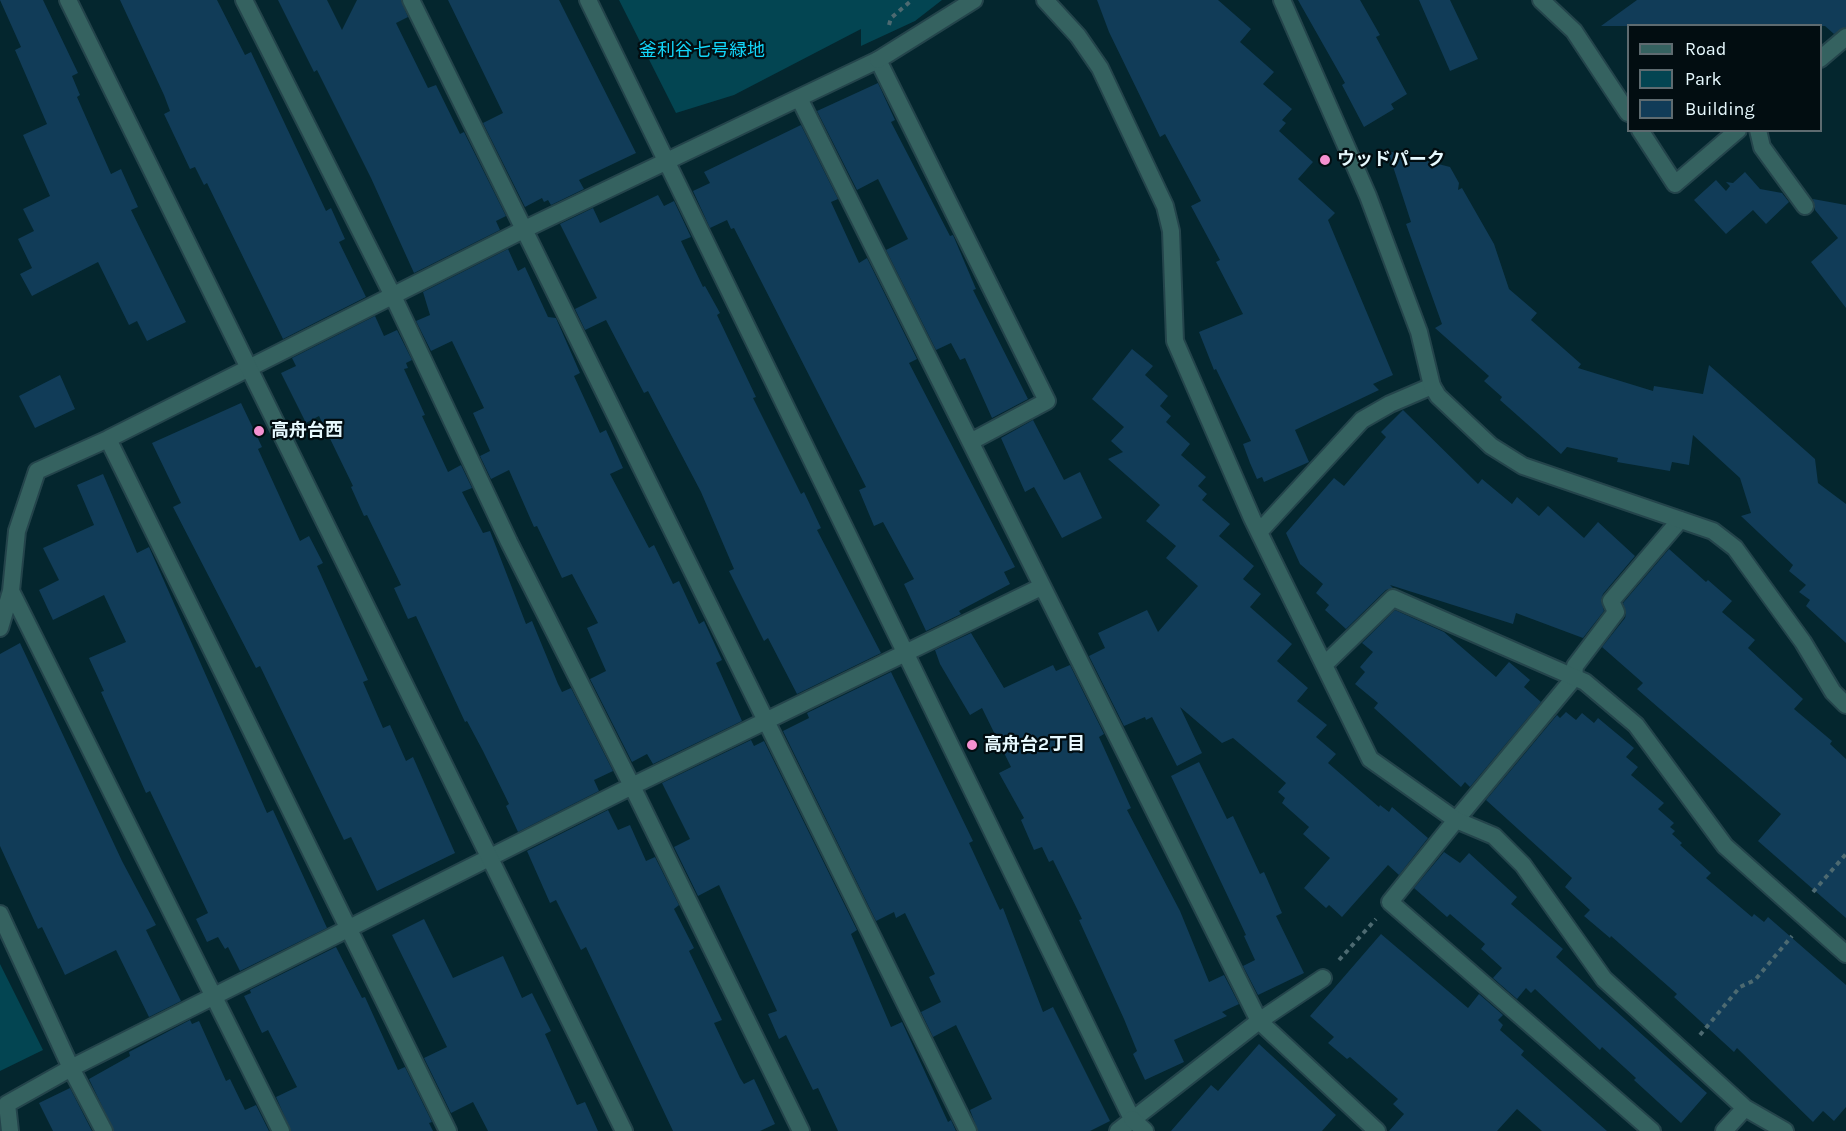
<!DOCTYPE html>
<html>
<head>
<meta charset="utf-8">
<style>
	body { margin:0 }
	#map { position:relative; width:1846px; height:1131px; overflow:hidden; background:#04262e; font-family:Karla,sans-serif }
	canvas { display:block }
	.legend { position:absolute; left:1627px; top:24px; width:195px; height:108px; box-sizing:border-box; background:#020d11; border:2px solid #5e6b70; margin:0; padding:8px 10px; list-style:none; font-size:18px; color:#e7f9fe }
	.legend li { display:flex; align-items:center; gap:12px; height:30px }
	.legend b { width:30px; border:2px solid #5e6b70 }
</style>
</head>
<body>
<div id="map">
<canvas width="1846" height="1131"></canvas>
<ul class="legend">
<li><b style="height:8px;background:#356260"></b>Road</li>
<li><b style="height:16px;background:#034552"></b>Park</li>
<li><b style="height:16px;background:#113c58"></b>Building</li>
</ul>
</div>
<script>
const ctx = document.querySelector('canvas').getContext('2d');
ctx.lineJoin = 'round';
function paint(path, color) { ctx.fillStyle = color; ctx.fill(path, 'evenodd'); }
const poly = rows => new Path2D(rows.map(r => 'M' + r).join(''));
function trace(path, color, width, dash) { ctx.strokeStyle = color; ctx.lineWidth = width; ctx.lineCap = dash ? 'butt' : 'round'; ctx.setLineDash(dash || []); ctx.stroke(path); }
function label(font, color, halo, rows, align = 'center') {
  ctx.font = font + ' Karla,"Noto Sans JP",sans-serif'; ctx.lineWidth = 4.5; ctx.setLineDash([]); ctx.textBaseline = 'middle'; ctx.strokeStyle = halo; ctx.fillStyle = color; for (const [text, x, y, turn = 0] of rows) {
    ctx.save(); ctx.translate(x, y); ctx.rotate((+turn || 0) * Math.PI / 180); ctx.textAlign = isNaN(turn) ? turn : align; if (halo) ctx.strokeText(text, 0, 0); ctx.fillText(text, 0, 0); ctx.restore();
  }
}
const green = poly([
	[619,0,942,0,915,21,861,46,861,29,734,95,676,113],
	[0,964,43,1050,0,1071]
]);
const building = poly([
	[0,0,43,0,78,73,72,76,80,95,77,97,111,174,121,169,138,207,131,210,186,322,147,341,137,321,129,325,98,262,32,296,20,274,32,268,18,239,34,231,23,209,50,196,23,135,47,124,15,50,21,47],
	[120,0,217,0,245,55,251,52,326,211,331,208,345,239,339,242,366,297,283,339,207,183,204,185,195,167,190,169,164,114,170,111,164,95],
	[278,0,327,0,342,30,357,0,401,0,408,17,396,23,428,88,436,85,460,134,464,132,506,216,496,221,500,230,414,273,371,178,317,70,314,72],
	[448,0,559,0,636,153,579,180,584,189,551,205,548,200,544,202,542,198,525,207,483,123,503,113],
	[1097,0,1218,0,1251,29,1240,42,1274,72,1263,84,1292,109,1282,120,1286,123,1279,131,1313,162,1298,179,1335,213,1328,220,1393,375,1373,384,1379,390,1295,430,1309,462,1264,482,1262,477,1257,479,1250,463,1243,444,1251,441,1216,369,1214,370,1199,332,1243,314,1216,262,1220,260,1191,206,1201,201,1165,134,1160,137,1109,32],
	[1298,0,1360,0,1380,35,1376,37,1407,94,1391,104,1394,109,1364,127,1342,85,1345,83],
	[1419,0,1450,0,1478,59,1450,71],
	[1637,0,1846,0,1846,27,1834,34,1825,26,1601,26],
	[878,83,895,120,891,122,950,236,953,235,976,289,973,290,1028,399,992,418,965,358,960,360,951,343,936,350,886,250,908,239,878,179,857,190,817,111],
	[801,125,838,199,831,202,859,263,867,258,917,359,909,363,1015,567,1004,572,1010,584,959,611,961,614,926,631,904,584,914,579,883,522,874,526,859,490,866,487,734,228,731,229,727,220,710,228,693,191,710,183,704,172],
	[1388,151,1450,167,1459,183,1458,190,1462,188,1494,244,1509,289,1537,313,1531,320,1581,364,1578,368,1653,391,1654,386,1703,394,1709,365,1815,459,1818,483,1846,504,1846,643,1806,606,1810,600,1799,592,1806,585,1789,571,1793,565,1741,516,1751,513,1740,478,1693,435,1689,465,1672,462,1670,471,1617,462,1618,458,1567,447,1561,454,1500,400,1502,397,1484,381,1489,376,1435,328,1442,324,1406,224,1411,222],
	[1745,172,1760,189,1782,193,1789,202,1766,224,1753,210,1726,234,1694,200,1716,180,1726,191,1730,186,1726,182,1733,183],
	[658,195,664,206,674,201,691,237,681,241,703,287,705,286,720,313,717,315,756,397,753,398,801,494,804,492,821,528,817,530,881,653,797,694,768,638,764,641,729,571,734,569,701,492,648,391,644,393,606,320,585,330,575,309,597,298,560,224,593,208,600,223],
	[1813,199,1846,205,1846,308,1811,262,1838,238,1815,210],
	[508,249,518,271,525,267,548,317,556,318,580,373,574,376,600,433,606,430,623,468,610,474,649,548,654,545,673,584,679,581,699,624,704,621,722,660,716,663,742,721,653,764,647,754,632,762,590,679,606,671,587,628,598,623,572,574,562,578,537,526,534,527,509,470,491,479,480,456,490,451,473,413,484,408,452,341,431,351,416,321,430,315,423,292],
	[375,316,384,336,397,330,412,360,406,363,408,368,404,369,425,415,422,416,448,472,461,465,472,488,462,492,483,533,490,531,526,624,532,621,558,684,562,692,571,688,613,771,594,780,599,791,518,832,506,806,509,804,483,751,467,721,465,722,416,616,408,619,394,588,401,585,367,515,364,516,351,487,353,486,319,416,306,423,281,373,296,366,292,358],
	[1132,349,1153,366,1145,375,1168,396,1160,406,1171,416,1166,422,1190,444,1181,455,1206,477,1198,486,1207,494,1202,500,1230,524,1219,536,1254,566,1243,579,1261,594,1250,607,1292,644,1277,661,1308,688,1297,701,1327,725,1316,737,1336,754,1328,763,1379,807,1380,805,1389,812,1392,807,1428,838,1399,875,1388,865,1342,917,1329,905,1326,908,1304,888,1330,858,1303,834,1309,827,1282,803,1285,798,1278,792,1286,783,1233,738,1222,743,1180,707,1202,753,1177,766,1152,717,1146,720,1145,717,1124,726,1089,656,1105,648,1098,633,1147,610,1158,632,1198,586,1166,558,1176,546,1146,521,1160,505,1108,459,1123,452,1111,441,1124,427,1092,399],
	[60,375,75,409,35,428,19,396],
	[241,403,262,447,258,449,300,541,309,536,323,563,317,566,368,680,363,682,383,728,390,725,406,761,413,757,455,853,377,891,351,837,344,840,260,666,256,668,173,507,181,503,152,443],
	[1403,410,1478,484,1482,479,1512,504,1517,497,1539,516,1548,506,1584,538,1598,522,1635,556,1603,594,1601,600,1604,611,1583,638,1516,613,1513,624,1390,585,1393,588,1386,590,1346,629,1325,610,1329,605,1316,593,1323,584,1300,564,1286,533,1334,478,1344,486,1386,437,1381,432],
	[1033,420,1064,480,1080,472,1102,518,1062,538,1034,487,1025,492,1001,438],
	[103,474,137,553,149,547,267,813,273,810,327,928,240,971,228,947,225,949,218,937,207,942,196,919,208,913,150,791,146,793,101,692,104,691,89,658,126,642,104,595,53,620,39,590,59,580,43,548,94,525,77,485],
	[1669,549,1706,582,1708,580,1732,601,1722,612,1755,640,1748,648,1803,699,1794,709,1832,741,1830,744,1846,759,1846,918,1758,841,1781,814,1637,689,1643,683,1602,647,1625,618,1626,613,1623,603],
	[1395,610,1444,632,1496,677,1509,662,1530,680,1524,687,1541,702,1470,787,1465,782,1461,787,1374,708,1378,703,1355,684,1365,672,1360,667,1373,652,1362,643],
	[971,633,1004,688,1053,665,1056,671,1070,665,1104,734,1099,737,1131,808,1127,810,1180,911,1209,982,1224,975,1239,1004,1222,1012,1227,1016,1174,1040,1184,1062,1145,1080,1133,1054,1137,1051,1124,1019,1079,920,1082,919,1053,860,1049,862,1042,847,1034,850,1021,820,1024,818,999,773,1011,767,982,708,970,715,940,664,935,650],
	[20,643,122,861,156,925,146,930,181,1001,149,1017,116,950,65,975,42,927,38,929,0,846,0,654],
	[891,672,973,841,969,843,1000,910,1003,908,1043,1012,1053,1007,1110,1121,1090,1131,978,1131,970,1110,992,1099,956,1025,933,1037,921,1012,941,1002,929,977,935,974,905,913,896,918,894,912,876,921,783,731,809,718,807,713],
	[1566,712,1576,720,1582,713,1594,723,1598,718,1634,748,1626,757,1638,767,1631,775,1664,803,1658,809,1674,823,1670,827,1675,831,1672,834,1682,843,1680,845,1711,873,1706,878,1752,917,1754,914,1764,922,1768,917,1846,985,1846,1107,1834,1121,1823,1111,1813,1122,1737,1048,1734,1052,1674,997,1677,994,1611,936,1610,938,1584,916,1590,910,1565,887,1572,878,1486,800,1557,715,1560,718],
	[751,740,754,746,764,741,857,930,851,934,891,1027,902,1022,948,1122,951,1120,956,1131,838,1131,818,1088,813,1090,786,1035,779,1039,768,1014,777,1011,719,885,698,896,674,847,690,839,662,783],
	[1199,762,1227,819,1233,816,1260,874,1264,872,1282,913,1276,916,1304,973,1258,995,1243,966,1255,960,1244,936,1246,935,1171,776],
	[608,810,618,830,630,825,646,861,655,857,679,905,674,909,694,948,689,951,722,1020,714,1023,740,1078,744,1084,754,1079,775,1124,760,1131,673,1131,586,947,581,950,556,900,550,903,527,851],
	[1444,852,1460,863,1469,853,1517,897,1511,904,1563,949,1556,957,1707,1093,1681,1123,1634,1080,1636,1078,1602,1047,1600,1050,1535,989,1531,993,1526,988,1517,999,1493,978,1502,968,1481,949,1485,944,1450,914,1447,917,1414,888],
	[424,919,453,978,503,956,522,998,532,993,551,1031,545,1034,577,1105,585,1102,598,1131,488,1131,473,1102,451,1113,424,1058,447,1047,392,935],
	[1381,934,1468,1008,1479,994,1503,1015,1498,1020,1503,1025,1500,1030,1524,1051,1521,1055,1607,1131,1542,1131,1517,1109,1497,1131,1389,1131,1404,1114,1393,1104,1398,1099,1350,1057,1347,1059,1328,1043,1334,1037,1310,1016],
	[336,947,362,998,365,997,398,1070,405,1067,432,1122,429,1123,433,1131,291,1131,276,1097,297,1087,268,1030,262,1033,244,996,251,993,250,990],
	[190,1020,192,1024,199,1021,226,1081,230,1079,245,1110,256,1105,269,1131,114,1131,89,1079,130,1056,129,1052],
	[1259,1044,1336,1115,1322,1131,1171,1131,1211,1085,1218,1091],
	[70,1088,92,1131,53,1131,39,1103]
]);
const path = poly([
	[889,25,891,18,912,0],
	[1813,892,1846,854],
	[1339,960,1376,919],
	[1700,1035,1740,987,1755,980,1792,936]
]);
const pedestrian = poly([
	[1456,820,1574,678,1575,666,1616,612,1611,601,1680,520]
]);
const minor = poly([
	[244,0,393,296,509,542,632,786,801,1131],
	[411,0,968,1131],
	[588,0,1132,1119],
	[1045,0,1078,36,1100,68,1165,206,1171,231,1175,341,1252,518,1370,759,1456,820,1494,836,1523,865,1604,979,1745,1108,1785,1131],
	[1541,0,1574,31,1628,113],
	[1820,59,1846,37],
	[799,98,1259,1021,1377,1131],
	[1640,130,1675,184,1738,130],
	[1758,130,1762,147,1805,206],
	[108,439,448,1131],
	[1260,531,1362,420,1390,404,1432,386],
	[11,591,281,1131],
	[0,628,11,591,17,531,37,471,108,439,525,229,878,60,1047,401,972,441],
	[1324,665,1393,598,1585,682,1636,725,1725,846,1846,954],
	[1456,820,1390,902,1652,1131],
	[0,914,71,1068,104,1131],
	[10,1131,7,1104,71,1068,632,786,1041,587],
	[1118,1131,1259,1021,1323,978],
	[1724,1131,1745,1108]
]);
const tertiary = poly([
	[68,0,624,1131],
	[1282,0,1368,196,1419,332,1432,386,1438,396,1491,446,1523,466,1713,531,1735,548,1803,642,1833,692,1846,705],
	[878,60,974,0],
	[1132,1119,1145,1131]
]);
const markers = [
	[1325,160,6,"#f591d1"],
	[259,431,6,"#f591d1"],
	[972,745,6,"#f591d1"]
];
const parkNames = [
	["釜利谷七号緑地",702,51]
];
const poiNames = [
	["ウッドパーク",1337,160],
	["高舟台西",271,431],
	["高舟台2丁目",984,745]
];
paint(green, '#034552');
paint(building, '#113c58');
trace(pedestrian, '#24444b', 20);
trace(minor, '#24444b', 20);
trace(tertiary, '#24444b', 20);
trace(path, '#4d6a71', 4, [4.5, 4.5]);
trace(pedestrian, '#356260', 16);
trace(minor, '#356260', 16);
trace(tertiary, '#356260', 16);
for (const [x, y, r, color] of markers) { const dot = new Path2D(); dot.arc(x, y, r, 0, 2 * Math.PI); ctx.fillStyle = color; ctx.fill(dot); trace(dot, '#020d11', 2); }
label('18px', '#13d6fa', '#020d11', parkNames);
label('bold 18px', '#e7f9fe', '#020d11', poiNames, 'left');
</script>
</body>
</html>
